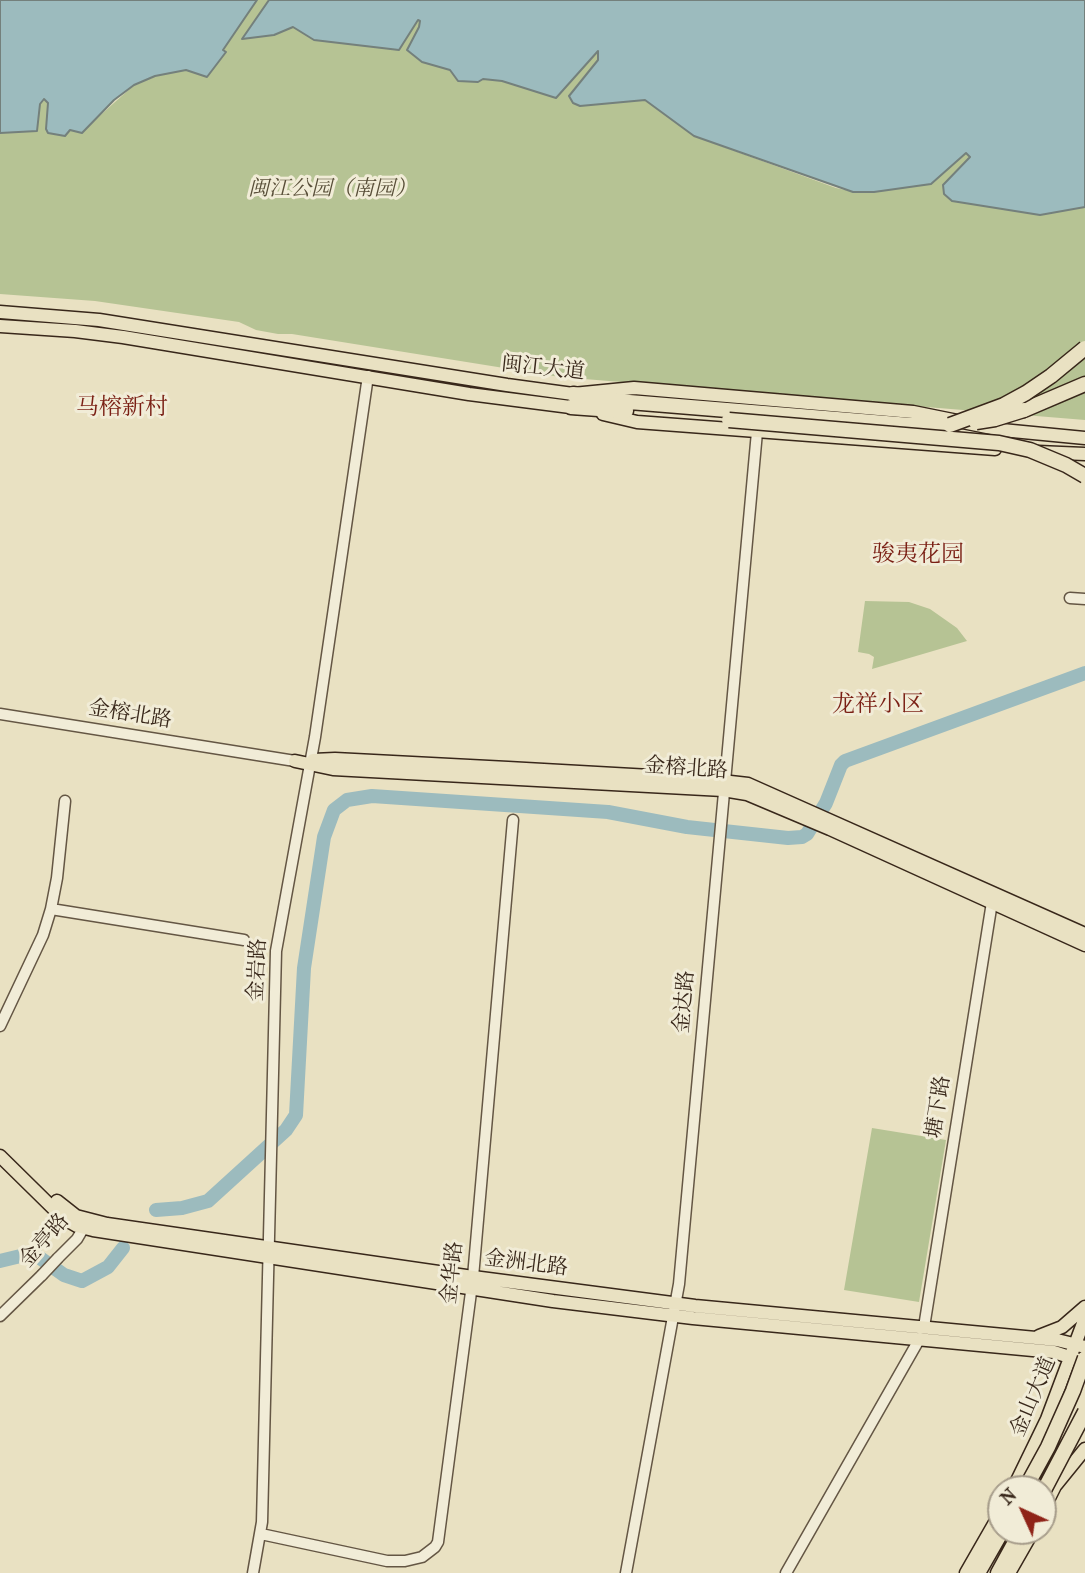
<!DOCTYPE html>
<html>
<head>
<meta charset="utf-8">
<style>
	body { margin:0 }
	#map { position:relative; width:1085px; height:1573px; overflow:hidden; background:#e9e1c2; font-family:"IM FELL French Canon",serif }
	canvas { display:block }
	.north { position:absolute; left:987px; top:1475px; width:70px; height:70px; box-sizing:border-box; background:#f1ecd7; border:2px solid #a79d8b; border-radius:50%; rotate:315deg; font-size:19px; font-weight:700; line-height:28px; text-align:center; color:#38271a }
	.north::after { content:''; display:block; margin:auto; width:24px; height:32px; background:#8f2418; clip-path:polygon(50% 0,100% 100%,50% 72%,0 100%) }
</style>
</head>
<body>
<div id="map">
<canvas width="1085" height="1573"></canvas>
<div class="north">N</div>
</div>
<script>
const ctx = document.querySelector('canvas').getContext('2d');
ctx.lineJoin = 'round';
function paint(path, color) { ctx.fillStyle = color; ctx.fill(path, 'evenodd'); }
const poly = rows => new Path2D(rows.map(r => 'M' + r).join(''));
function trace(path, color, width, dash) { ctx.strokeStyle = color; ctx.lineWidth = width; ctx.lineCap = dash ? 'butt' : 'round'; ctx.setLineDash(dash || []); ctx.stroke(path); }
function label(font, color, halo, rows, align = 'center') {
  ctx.font = font + ' "IM FELL French Canon","Noto Serif SC",serif'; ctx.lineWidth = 6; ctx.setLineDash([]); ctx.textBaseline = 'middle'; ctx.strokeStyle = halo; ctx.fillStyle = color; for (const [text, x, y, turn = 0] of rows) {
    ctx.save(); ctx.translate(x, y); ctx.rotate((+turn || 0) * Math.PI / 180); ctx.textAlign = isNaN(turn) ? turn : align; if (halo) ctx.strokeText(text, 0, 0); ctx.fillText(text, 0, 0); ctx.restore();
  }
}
const green = poly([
	[257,0,269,0,243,38,274,35,293,27,314,40,344,42,418,20,420,21,419,27,407,50,422,62,450,70,459,81,478,82,483,79,502,81,556,98,598,51,598,60,569,95,645,100,694,136,836,188,860,193,874,192,931,184,966,152,1024,212,1040,215,1085,207,1085,420,560,377,292,334,278,334,256,330,239,322,95,301,0,294,0,133,37,131,40,104,45,98,48,103,46,129,70,130,95,120,134,85,155,76,186,70,225,52,222,50],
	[865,601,909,602,930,609,957,628,967,641,872,669,874,657,869,654,858,652],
	[872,1128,946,1140,919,1302,844,1290]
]);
const water = poly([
	[0,0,257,0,223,50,226,52,207,77,186,70,155,76,134,85,114,100,82,133,70,130,65,136,48,133,46,129,48,103,44,99,40,104,37,131,0,133,0,0],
	[269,0,1085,0,1085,207,1040,215,952,201,944,194,943,185,970,157,966,153,931,184,874,192,853,192,694,136,645,100,580,106,573,103,569,96,598,60,598,51,556,98,502,81,483,79,478,82,458,81,450,70,422,62,407,50,419,27,420,21,418,20,399,50,314,40,293,27,274,35,242,39,269,0]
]);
const river = poly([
	[156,1210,182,1208,208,1201,286,1130,296,1115,304,968,324,837,334,810,347,800,372,796,608,812,687,827,788,838,802,837,807,834,826,803,841,765,845,761,1085,673],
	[0,1261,33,1253,64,1275,82,1281,108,1267,123,1248]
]);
const minor = poly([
	[1070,598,1085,599],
	[0,714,295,761],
	[51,909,244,940],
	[0,1026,43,935,51,909,57,878,65,801],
	[58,1258,77,1239,87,1222],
	[0,1316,42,1275],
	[924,1327,993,896],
	[261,1534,387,1561,405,1561,422,1557,435,1547,438,1542,473,1277,513,820],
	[253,1573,262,1522,276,951,315,737,368,376],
	[626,1573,679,1284,757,432],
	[786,1573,920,1338]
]);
const major = poly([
	[0,312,99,320,507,385,573,394,634,388,913,412,1002,430,1085,438],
	[0,326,75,331,123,337,469,394,578,408],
	[603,414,637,422,995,449],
	[1038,452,1085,454],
	[313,760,335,759,508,768,704,779,748,784,1085,934],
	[295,761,333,769,723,790,747,794,830,829,1085,945],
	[0,1156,63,1218,77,1226,93,1230,553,1301,693,1318,1054,1352,1085,1362],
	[57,1201,76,1216,107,1224,473,1277,695,1306,1057,1340,1085,1347],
	[1039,1336,1062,1327,1085,1307],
	[1013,1489,1047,1419,1085,1318],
	[1043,1510,1055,1486,1085,1449],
	[966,1573,1001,1512],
	[1009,1573,1033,1531]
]);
const highway = poly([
	[573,394,617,401,910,425,950,425],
	[571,407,626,411],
	[1024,410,1085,384],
	[978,1573,1002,1531],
	[998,1573,1021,1531]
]);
const minorBridge = poly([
	[42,1275,58,1258]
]);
const highwayBridge = poly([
	[729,420,999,443,1030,450,1066,465,1085,476],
	[976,422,995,419,1024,410],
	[950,425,1004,405,1026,393,1051,376,1085,348],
	[1025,1489,1048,1447,1073,1391,1085,1358],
	[1043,1492,1085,1412]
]);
const parkNames = [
	["闽江公园（南园）",332,190]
];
const streetNames = [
	["闽江大道",543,369,6],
	["金榕北路",130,715,9],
	["金榕北路",686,769,4],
	["金岩路",258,970,-87],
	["金达路",685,1002,-85],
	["塘下路",939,1107,-81],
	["金亭路",45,1241,-49],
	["金洲北路",526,1264,7],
	["金华路",453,1273,-84],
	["金山大道",1034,1397,-67]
];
const neighbourhoodNames = [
	["马榕新村",122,408],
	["骏夷花园",918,555],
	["龙祥小区",878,705]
];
paint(green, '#b6c394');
paint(water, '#9cbbbe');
trace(water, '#74807c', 2);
trace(river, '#9cbbbe', 14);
trace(minor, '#645644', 13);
trace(major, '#38271a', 15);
trace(highway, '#38271a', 17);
trace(minor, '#f1ecd7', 10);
trace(major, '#e9e1c2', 12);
trace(highway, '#e9e1c2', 14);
trace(minorBridge, '#645644', 13, []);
trace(highwayBridge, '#38271a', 17, []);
trace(minorBridge, '#f1ecd7', 10);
trace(highwayBridge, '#e9e1c2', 14);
label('italic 21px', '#584e38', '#f1ecd7', parkNames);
label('21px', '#38271a', '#f1ecd7', streetNames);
label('23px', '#7a1f14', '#f1ecd7', neighbourhoodNames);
</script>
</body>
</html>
